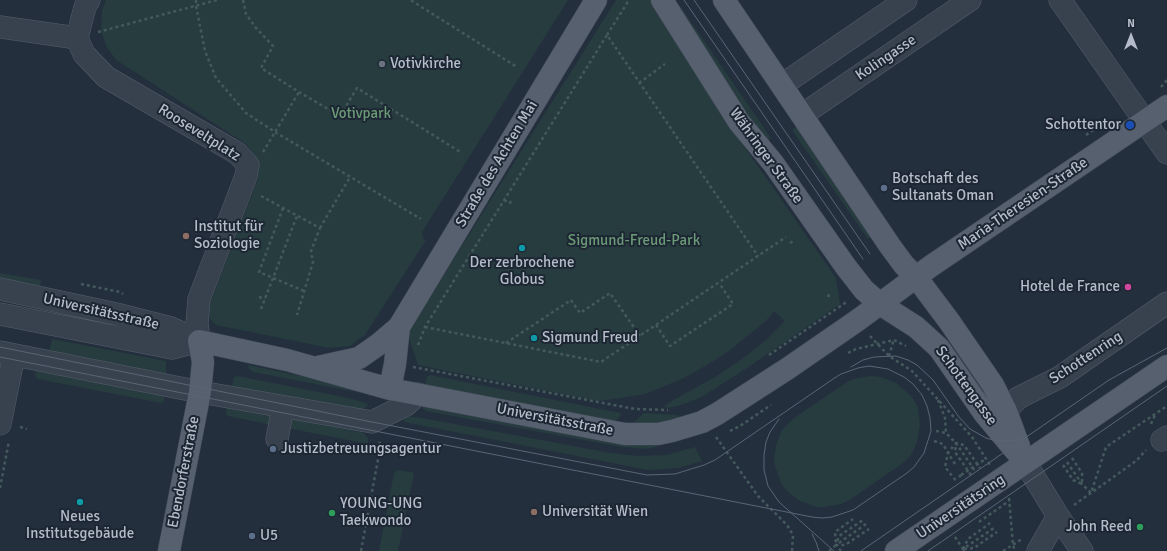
<!DOCTYPE html>
<html>
<head>
<meta charset="utf-8">
<style>
	body { margin:0 }
	#map { position:relative; width:1167px; height:551px; overflow:hidden; background:#242f3e; font-family:Signika,sans-serif }
	canvas { display:block }
	.north { position:absolute; left:1111px; top:16px; width:40px; height:40px; -webkit-text-stroke:3px #1d2633; paint-order:stroke; rotate:0deg; font-size:11px; font-weight:700; line-height:16px; text-align:center; color:#b4bcc9 }
	.north::after { content:''; display:block; margin:auto; width:14px; height:18px; background:#b4bcc9; clip-path:polygon(50% 0,100% 100%,50% 72%,0 100%) }
</style>
</head>
<body>
<div id="map">
<canvas width="1167" height="551"></canvas>
<div class="north">N</div>
</div>
<script>
const ctx = document.querySelector('canvas').getContext('2d');
ctx.lineJoin = 'round';
function paint(path, color) { ctx.fillStyle = color; ctx.fill(path, 'evenodd'); }
const poly = rows => new Path2D(rows.map(r => 'M' + r).join(''));
function trace(path, color, width, dash) { ctx.strokeStyle = color; ctx.lineWidth = width; ctx.lineCap = dash ? 'butt' : 'round'; ctx.setLineDash(dash || []); ctx.stroke(path); }
function label(font, color, halo, rows, align = 'center') {
  ctx.font = font + ' Signika,sans-serif'; ctx.lineWidth = 4; ctx.setLineDash([]); ctx.textBaseline = 'middle'; ctx.strokeStyle = halo; ctx.fillStyle = color; for (const [text, x, y, turn = 0] of rows) {
    ctx.save(); ctx.translate(x, y); ctx.rotate((+turn || 0) * Math.PI / 180); ctx.textAlign = isNaN(turn) ? turn : align; if (halo) ctx.strokeText(text, 0, 0); ctx.fillText(text, 0, 0); ctx.restore();
  }
}
const green = poly([
	[106,0,568,0,422,232,423,238,426,240,365,335,350,346,330,348,216,325,211,320,208,314,208,309,258,178,258,164,253,153,246,144,116,60,106,46,101,30,102,10],
	[616,0,651,0,661,18,732,129,836,278,840,304,747,368,700,398,678,406,668,408,664,407,668,403,715,377,739,361,765,341,785,321,774,311,766,321,751,333,729,351,707,365,684,378,660,388,645,394,621,398,598,401,418,365,408,335,428,300],
	[672,0,676,0,771,138,768,142,749,122],
	[796,127,807,139,874,236,868,239,792,130],
	[0,273,41,280,40,287,0,281],
	[52,339,166,361,166,375,49,353],
	[248,365,350,386,364,392,357,392,253,372,249,369],
	[36,369,165,394,164,401,161,403,38,379,35,376],
	[430,375,620,413,621,415,612,425,424,387,427,377],
	[237,376,329,394,356,400,368,404,365,408,360,411,232,388,234,377],
	[871,376,881,377,896,383,910,395,914,400,918,408,920,425,917,442,914,449,910,456,903,463,851,499,841,504,825,507,817,507,800,501,787,491,782,485,776,469,774,461,776,445,782,430,794,418,847,382,853,379],
	[422,402,654,440,657,445,656,447,647,449,621,447,426,411,423,409],
	[227,406,274,415,272,425,228,416,226,414],
	[644,413,678,415,681,418,662,424,634,427,635,421],
	[405,416,422,418,611,453,637,456,667,455,695,447,702,461,679,468,648,470,404,422],
	[284,417,364,433,368,438,368,444,282,427],
	[397,470,412,472,414,474,398,551,379,551,394,473]
]);
const path = poly([
	[196,0,196,6,205,51,216,78,246,113,275,132,421,219],
	[243,0,246,14,256,28,273,46,261,68,299,92,340,116,357,88,462,153],
	[412,0,412,1,517,67],
	[98,32,217,0],
	[607,35,629,0],
	[639,83,665,64],
	[1161,87,1167,80],
	[1086,135,1104,123],
	[263,152,299,92],
	[261,196,320,228,311,251,313,262,297,315],
	[504,200,510,203,511,201],
	[283,208,259,272,304,291],
	[320,228,350,177],
	[790,243,795,240],
	[81,284,120,292,123,294],
	[259,297,265,299],
	[828,297,830,292],
	[261,309,297,216],
	[656,325,670,346,733,304,719,283],
	[425,327,601,362,786,237],
	[870,336,889,356,912,371,972,437,990,465],
	[506,343,571,300,580,313,610,293,640,336],
	[418,345,425,327,607,35,758,256],
	[848,353,856,349,894,340,906,346],
	[769,355,848,301],
	[889,356,894,339],
	[413,367,635,409,668,410],
	[938,400,945,418,946,433],
	[1151,424,1155,415],
	[20,427,27,429],
	[730,431,740,426,771,405],
	[936,431,946,433,956,443,975,471],
	[716,437,758,496,787,525,793,535,792,551],
	[934,441,943,444,948,453,945,467,957,482],
	[1067,462,1082,484,1091,493,1106,447,1167,406],
	[955,464,948,453,955,444],
	[1063,465,1073,480,1082,484,1082,473,1072,458],
	[971,475,955,452,956,443,964,445,980,468],
	[959,477,961,475],
	[0,488,9,441],
	[1009,498,1013,545,1015,551],
	[1074,505,1136,461,1146,450],
	[979,522,1009,501],
	[866,524,836,545,845,545,869,529],
	[955,537,963,549],
	[963,549,968,539,990,523],
	[964,549,974,548,997,532],
	[361,551,379,454,380,439],
	[829,551,836,545,835,532,853,519],
	[841,551,836,545,839,536,863,520],
	[964,551,963,549,994,528],
	[1003,551,1022,539]
]);
const minor = poly([
	[89,0,85,7,77,38,84,54,106,77,237,153,248,165,246,176,199,299,197,323,199,341],
	[1060,0,1167,153],
	[0,27,77,38],
	[782,85,906,0],
	[802,115,970,0],
	[0,289,116,314,171,328,199,341],
	[0,314,172,348,199,341],
	[0,352,200,392,372,422,406,405,418,394],
	[1006,411,1018,398,1060,377,1167,303],
	[0,424,14,355],
	[277,439,283,407],
	[1162,440,1167,437],
	[1025,462,1058,516,1082,551],
	[1038,551,1058,516]
]);
const major = poly([
	[662,0,739,122,773,163,846,267,864,290,880,304,916,327,939,348,984,413,1025,462],
	[724,0,890,246,904,265,916,277,949,321,993,385,1006,411,1019,446],
	[318,367,359,358,379,344,399,327,596,0],
	[390,389,395,364,399,327],
	[169,551,200,392,203,362,199,341,287,360,390,389,625,434,658,434,672,431,702,422,717,414,787,369,858,320,931,266,1167,106],
	[896,551,1167,366]
]);
const tram = poly([
	[684,0,863,259],
	[694,0,870,254],
	[0,347,372,422,647,475,675,474,704,465,715,460,833,379,841,374,858,368,869,366,888,369,904,377,913,384,922,395,927,406,930,418,931,431,924,453,914,467,907,473,853,510,832,517,822,518,812,517,466,449,0,357],
	[851,367,863,360,874,357,896,356,908,360,917,365,933,380,959,417,970,429,986,438,993,440,1012,441,1021,438],
	[779,419,770,432,766,442,764,455,764,470,768,486,779,502,834,551],
	[812,534,816,542,819,551],
	[861,551,1109,380,1167,348],
	[928,551,1167,386]
]);
const pathBridge = poly([
	[961,475,984,460]
]);
const markers = [
	[382,64,4,"#6b7280"],
	[1130,125,5,"#1a4fb4"],
	[884,188,4,"#5c6f8a"],
	[186,236,4,"#8d6e63"],
	[522,248,4,"#0f9aa8"],
	[1128,287,4,"#d1479c"],
	[534,338,4,"#0f9aa8"],
	[273,449,4,"#5c6f8a"],
	[80,502,4,"#0f9aa8"],
	[534,512,4,"#8d6e63"],
	[332,513,4,"#2e9e5b"],
	[1140,527,4,"#2e9e5b"],
	[252,536,4,"#5c6f8a"]
];
const streetNames = [
	["Kolingasse",886,58,-34],
	["Rooseveltplatz",199,133,32],
	["Währinger Straße",766,156,54],
	["Straße des Achten Mai",497,164,-59],
	["Maria-Theresien-Straße",1023,204,-34],
	["Universitätsstraße",101,312,13],
	["Schottenring",1086,358,-33],
	["Schottengasse",966,386,54],
	["Universitätsstraße",555,420,11],
	["Ebendorferstraße",184,472,-79],
	["Universitätsring",961,507,-34]
];
const poiNames = [
	["Votivkirche",390,64],
	["Schottentor",1121,125,"right"],
	["Botschaft des",892,179],
	["Sultanats Oman",892,196],
	["Institut für",194,227],
	["Soziologie",194,244],
	["Der zerbrochene",522,263,"center"],
	["Globus",522,280,"center"],
	["Hotel de France",1120,287,"right"],
	["Sigmund Freud",542,338],
	["Justizbetreuungsagentur",281,449],
	["YOUNG-UNG",340,504],
	["Taekwondo",340,521],
	["Universität Wien",542,512],
	["Neues",80,517,"center"],
	["Institutsgebäude",80,534,"center"],
	["John Reed",1132,527,"right"],
	["U5",260,536]
];
const parkNames = [
	["Votivpark",361,114],
	["Sigmund-Freud-Park",634,241]
];
paint(green, '#263c3f');
trace(minor, '#565f6c', 23);
trace(major, '#414a57', 23);
trace(path, '#44595c', 2.5, [3, 3]);
trace(minor, '#38414e', 22);
trace(major, '#56606e', 22);
trace(tram, '#5a6575', 1);
trace(pathBridge, '#44595c', 2.5, [3, 3]);
for (const [x, y, r, color] of markers) { const dot = new Path2D(); dot.arc(x, y, r, 0, 2 * Math.PI); ctx.fillStyle = color; ctx.fill(dot); trace(dot, '#1d2633', 1.5); }
label('15px', '#b4bcc9', '#1d2633', streetNames);
label('15px', '#b4bcc9', '#1d2633', poiNames, 'left');
label('15px', '#6b9a76', '#1d2633', parkNames);
</script>
</body>
</html>
